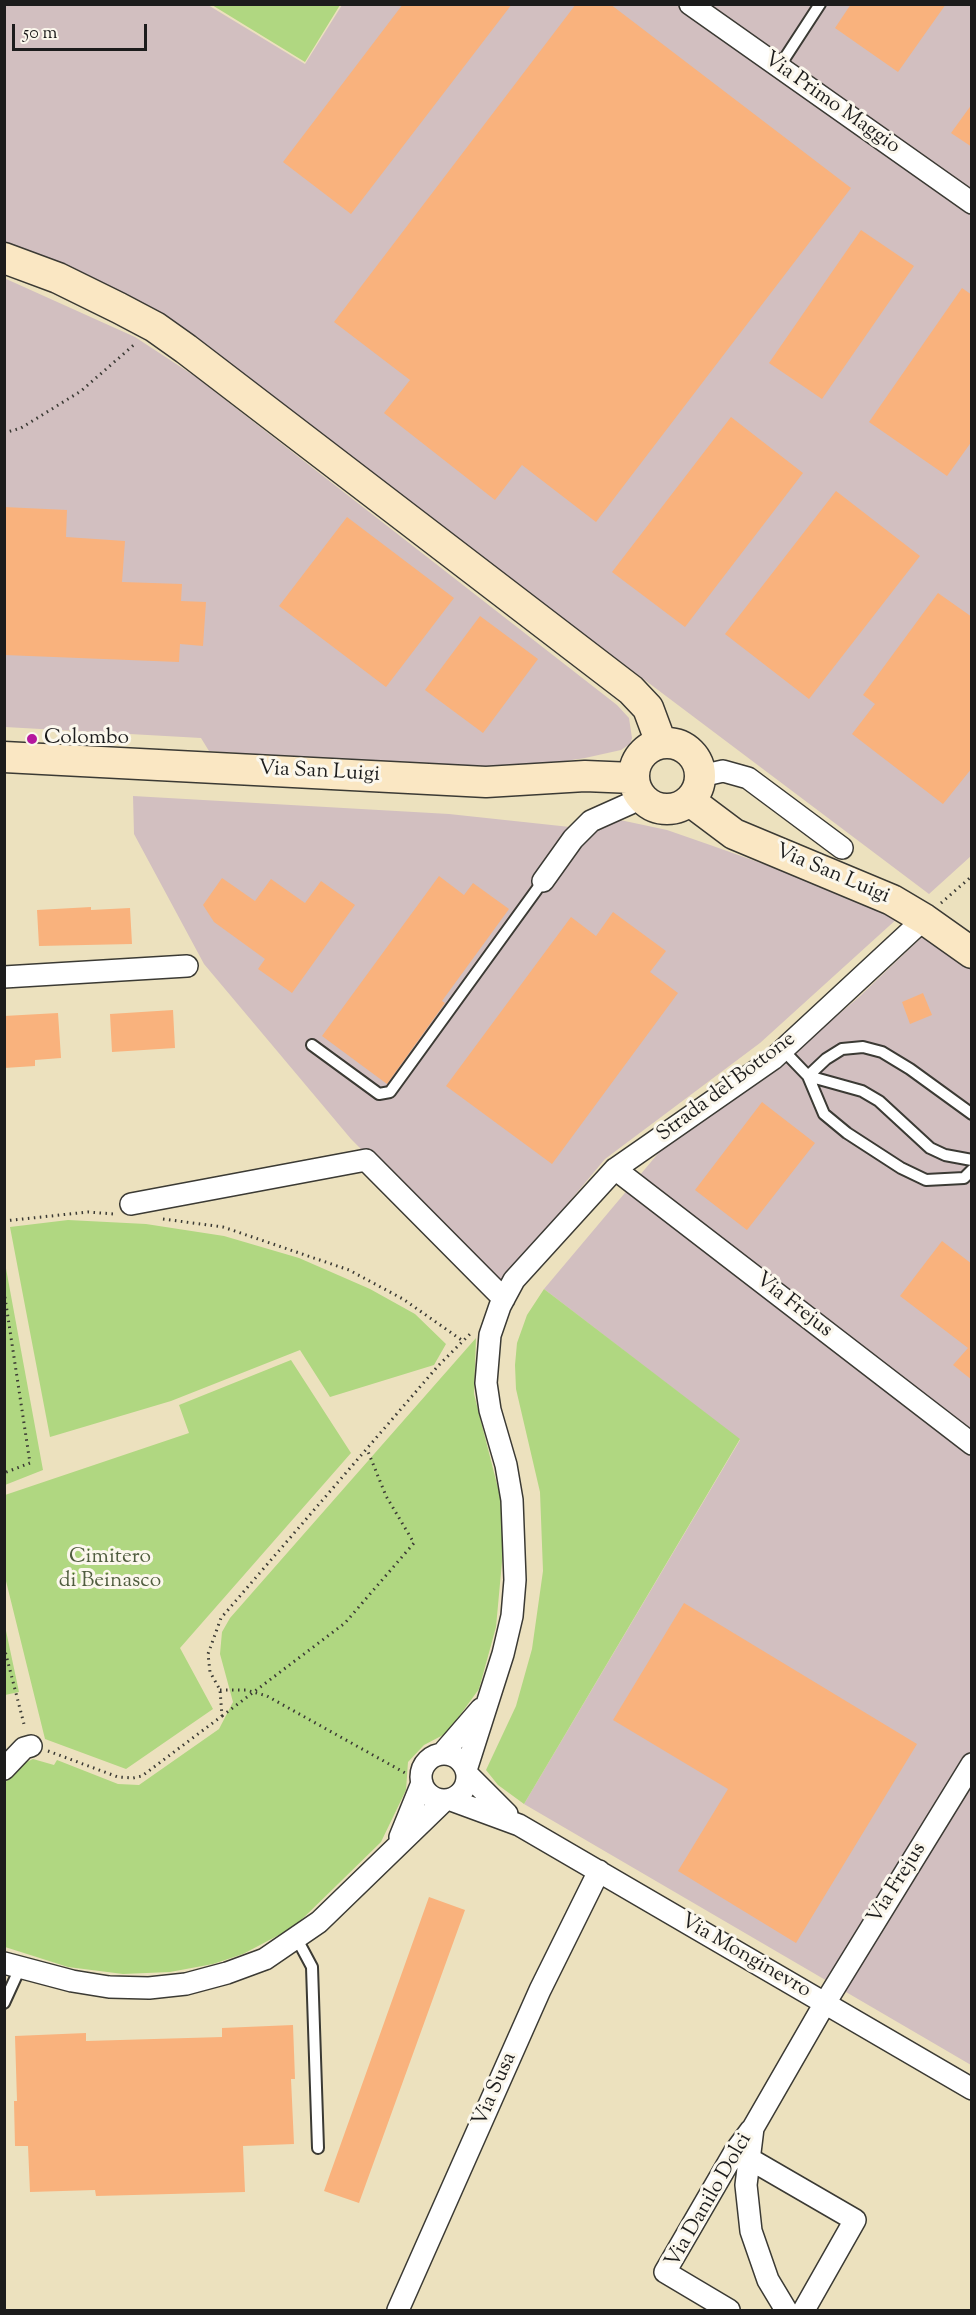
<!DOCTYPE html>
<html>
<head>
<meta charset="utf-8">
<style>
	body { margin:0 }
	#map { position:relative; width:976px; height:2315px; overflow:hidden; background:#ece1be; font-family:"Sorts Mill Goudy",serif }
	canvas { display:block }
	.frame { position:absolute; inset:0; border:6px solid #1c1c1c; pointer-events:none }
	.scale { position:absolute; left:12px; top:24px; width:135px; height:27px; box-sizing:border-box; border:3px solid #1c1c1c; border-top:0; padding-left:8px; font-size:18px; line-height:21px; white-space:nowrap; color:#1c1c1c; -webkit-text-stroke:4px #fbf7ec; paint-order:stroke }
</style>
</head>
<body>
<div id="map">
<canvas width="976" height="2315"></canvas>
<div class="frame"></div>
<div class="scale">50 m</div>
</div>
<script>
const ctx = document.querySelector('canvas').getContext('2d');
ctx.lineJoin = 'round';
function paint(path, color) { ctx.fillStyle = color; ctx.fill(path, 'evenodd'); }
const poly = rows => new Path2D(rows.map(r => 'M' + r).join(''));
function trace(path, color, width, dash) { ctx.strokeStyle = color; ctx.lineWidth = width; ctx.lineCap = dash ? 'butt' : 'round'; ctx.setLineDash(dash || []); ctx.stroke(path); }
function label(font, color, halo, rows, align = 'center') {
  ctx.font = font + ' "Sorts Mill Goudy",serif'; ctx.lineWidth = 6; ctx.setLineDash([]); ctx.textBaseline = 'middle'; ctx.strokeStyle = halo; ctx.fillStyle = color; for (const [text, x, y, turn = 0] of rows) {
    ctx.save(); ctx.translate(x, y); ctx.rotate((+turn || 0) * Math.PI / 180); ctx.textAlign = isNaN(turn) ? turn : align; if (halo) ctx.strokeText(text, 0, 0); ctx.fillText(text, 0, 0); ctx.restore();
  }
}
const industrial = poly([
	[5,5,208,5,305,64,342,5,971,5,971,856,929,894,213,355,5,249],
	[4,278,135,337,196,377,617,705,629,718,632,738,630,744,621,750,585,758,519,768,383,763,209,751,201,738,5,727],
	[133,796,449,814,598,830,602,824,620,820,667,830,713,846,845,893,899,917,760,1043,605,1159,498,1287,351,1139,204,964,134,834],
	[926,933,972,966,971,2065,524,1804,740,1440,544,1289,661,1150,780,1064,859,997]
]);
const green = poly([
	[212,5,340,5,305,62],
	[68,1220,146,1224,224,1236,299,1258,370,1289,415,1314,446,1344,434,1365,330,1397,300,1350,171,1401,50,1437,10,1227],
	[5,1263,43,1470,5,1485,4,1485],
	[544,1289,740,1439,524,1804,498,1785,486,1770,516,1706,532,1649,543,1571,540,1492,516,1389,515,1365,517,1343,527,1315],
	[476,1338,474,1394,501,1500,503,1551,496,1627,479,1689,447,1733,424,1745,408,1762,406,1790,381,1842,294,1927,243,1954,213,1964,170,1972,123,1974,68,1967,5,1947,5,1783,20,1765,33,1759,54,1765,57,1760,118,1784,139,1785,219,1729,233,1702,220,1654,222,1632,230,1618],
	[291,1360,351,1453,180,1648,213,1709,126,1769,45,1739,5,1577,5,1495,189,1433,179,1405],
	[5,1626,19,1692,5,1695,4,1695]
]);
const building = poly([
	[403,4,512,4,351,214,283,162],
	[576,4,610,4,851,188,596,522,522,465,495,500,384,413,410,380,334,322],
	[851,4,946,4,898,72,835,28],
	[972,104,972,147,951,133],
	[861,230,914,266,822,399,769,363],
	[962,288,972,295,972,441,947,476,869,422],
	[731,417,803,473,685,627,612,572],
	[836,491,920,556,809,699,725,634],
	[4,507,67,510,66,537,125,541,122,582,182,584,181,601,206,602,203,646,180,644,179,662,4,655],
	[347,517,454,598,386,687,279,606],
	[938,593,972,617,972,768,943,804,852,734,875,704,863,695],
	[480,616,538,659,483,733,425,690],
	[439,876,464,895,473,883,509,909,442,1001,445,1003,387,1084,322,1036],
	[222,878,255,901,271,879,305,903,321,881,355,905,292,993,258,969,265,959,214,922,203,905],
	[91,907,91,910,130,908,132,944,39,946,37,910],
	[613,912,666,951,650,972,678,993,552,1164,446,1086,571,917,596,936],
	[923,993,932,1015,910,1024,902,1002],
	[173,1010,175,1048,112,1052,110,1014],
	[58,1013,61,1058,35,1060,35,1066,4,1068,4,1016],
	[762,1102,815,1143,747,1230,695,1190],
	[942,1241,972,1264,972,1380,953,1365,968,1348,900,1296],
	[684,1603,917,1744,796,1943,678,1871,728,1789,613,1720],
	[429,1897,465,1910,359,2203,324,2191],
	[293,2025,295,2079,291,2079,294,2144,243,2146,245,2192,96,2196,95,2190,30,2192,28,2146,15,2146,14,2101,17,2101,15,2036,86,2033,86,2041,222,2037,222,2028]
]);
const path = poly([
	[4,433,21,428,81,391,136,343],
	[941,903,972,876],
	[163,1219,223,1227,349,1270,403,1299,463,1341],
	[4,1221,88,1212,114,1214],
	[4,1291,30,1463,4,1473],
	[4,1647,25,1728],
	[220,1690,246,1690,267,1696,407,1774],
	[222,1716,345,1623,414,1543,386,1496,367,1449],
	[48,1751,118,1777,133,1778,142,1776,222,1716,220,1690,210,1672,208,1654,221,1618,438,1366,470,1334]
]);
const lane = poly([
	[779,67,820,4],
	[312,1045,379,1094,390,1092,543,881],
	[783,1050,808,1076,824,1114,847,1133,901,1168,926,1180,964,1178,972,1170],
	[808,1076,826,1059,842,1049,863,1047,882,1052,910,1069,972,1114],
	[808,1076,862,1091,879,1101,930,1148,945,1155,972,1160],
	[297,1939,312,1967,318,2148],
	[4,2003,20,1968]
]);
const street = poly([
	[690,4,972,203],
	[701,776,723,771,748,778,842,848],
	[543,881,573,839,591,821,629,804,640,796],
	[4,977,187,966],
	[615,1169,972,1444],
	[131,1204,366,1160,504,1299],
	[442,1754,481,1709],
	'421 1777a23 23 0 1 1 46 0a23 23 0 1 1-46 0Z',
	[4,1769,24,1748,31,1746],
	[466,1770,503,1654,512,1616,515,1580,512,1500,506,1465,490,1410,486,1383,490,1335,500,1306,514,1280,615,1169,773,1059,924,919],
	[467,1774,507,1814],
	[451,1800,519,1825,972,2089],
	[400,1837,422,1783],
	[4,1963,72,1981,109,1987,149,1988,186,1984,227,1973,265,1959,319,1922,445,1800],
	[748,2158,855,2220,804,2310],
	[398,2310,540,1990,599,1871],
	[729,2310,665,2272,734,2153,751,2130],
	[786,2310,768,2280,751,2231,746,2185,753,2128,825,2003,972,1764]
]);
const secondary = poly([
	[4,258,58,278,119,308,155,327,186,349,631,690,648,708,661,743],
	'634 776a33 33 0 1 1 66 0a33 33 0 1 1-66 0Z',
	[4,757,486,782,585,776,633,778],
	[690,801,734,834,892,900,924,919,972,953]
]);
const markers = [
	[32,739,6,"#b5179e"]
];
const streetNames = [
	["Via Primo Maggio",831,104,35],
	["Via San Luigi",319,773,3],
	["Via San Luigi",832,875,23],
	["Strada del Bottone",727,1088,-37],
	["Via Frejus",793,1306,38],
	["Via Frejus",898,1884,-58],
	["Via Monginevro",745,1957,30],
	["Via Susa",496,2090,-66],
	["Via Danilo Dolci",710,2201,-60]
];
const poiNames = [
	["Colombo",44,739]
];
const parkNames = [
	["Cimitero",110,1558],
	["di Beinasco",110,1582]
];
paint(industrial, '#d2bfc0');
paint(green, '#b0d781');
paint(building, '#f9b27d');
trace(lane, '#3b3a34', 14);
trace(street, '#3b3a34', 24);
trace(secondary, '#3b3a34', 33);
trace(path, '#3b3a34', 3, [1.5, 4.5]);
trace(lane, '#fff', 10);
trace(street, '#fff', 21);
trace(secondary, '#fae7c3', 30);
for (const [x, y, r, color] of markers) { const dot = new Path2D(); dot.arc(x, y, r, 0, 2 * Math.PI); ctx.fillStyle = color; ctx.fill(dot); trace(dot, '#fbf7ec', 2); }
label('21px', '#1c1c1c', '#fbf7ec', streetNames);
label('21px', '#1c1c1c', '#fbf7ec', poiNames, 'left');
label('21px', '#505d3f', '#fbf7ec', parkNames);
</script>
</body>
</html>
